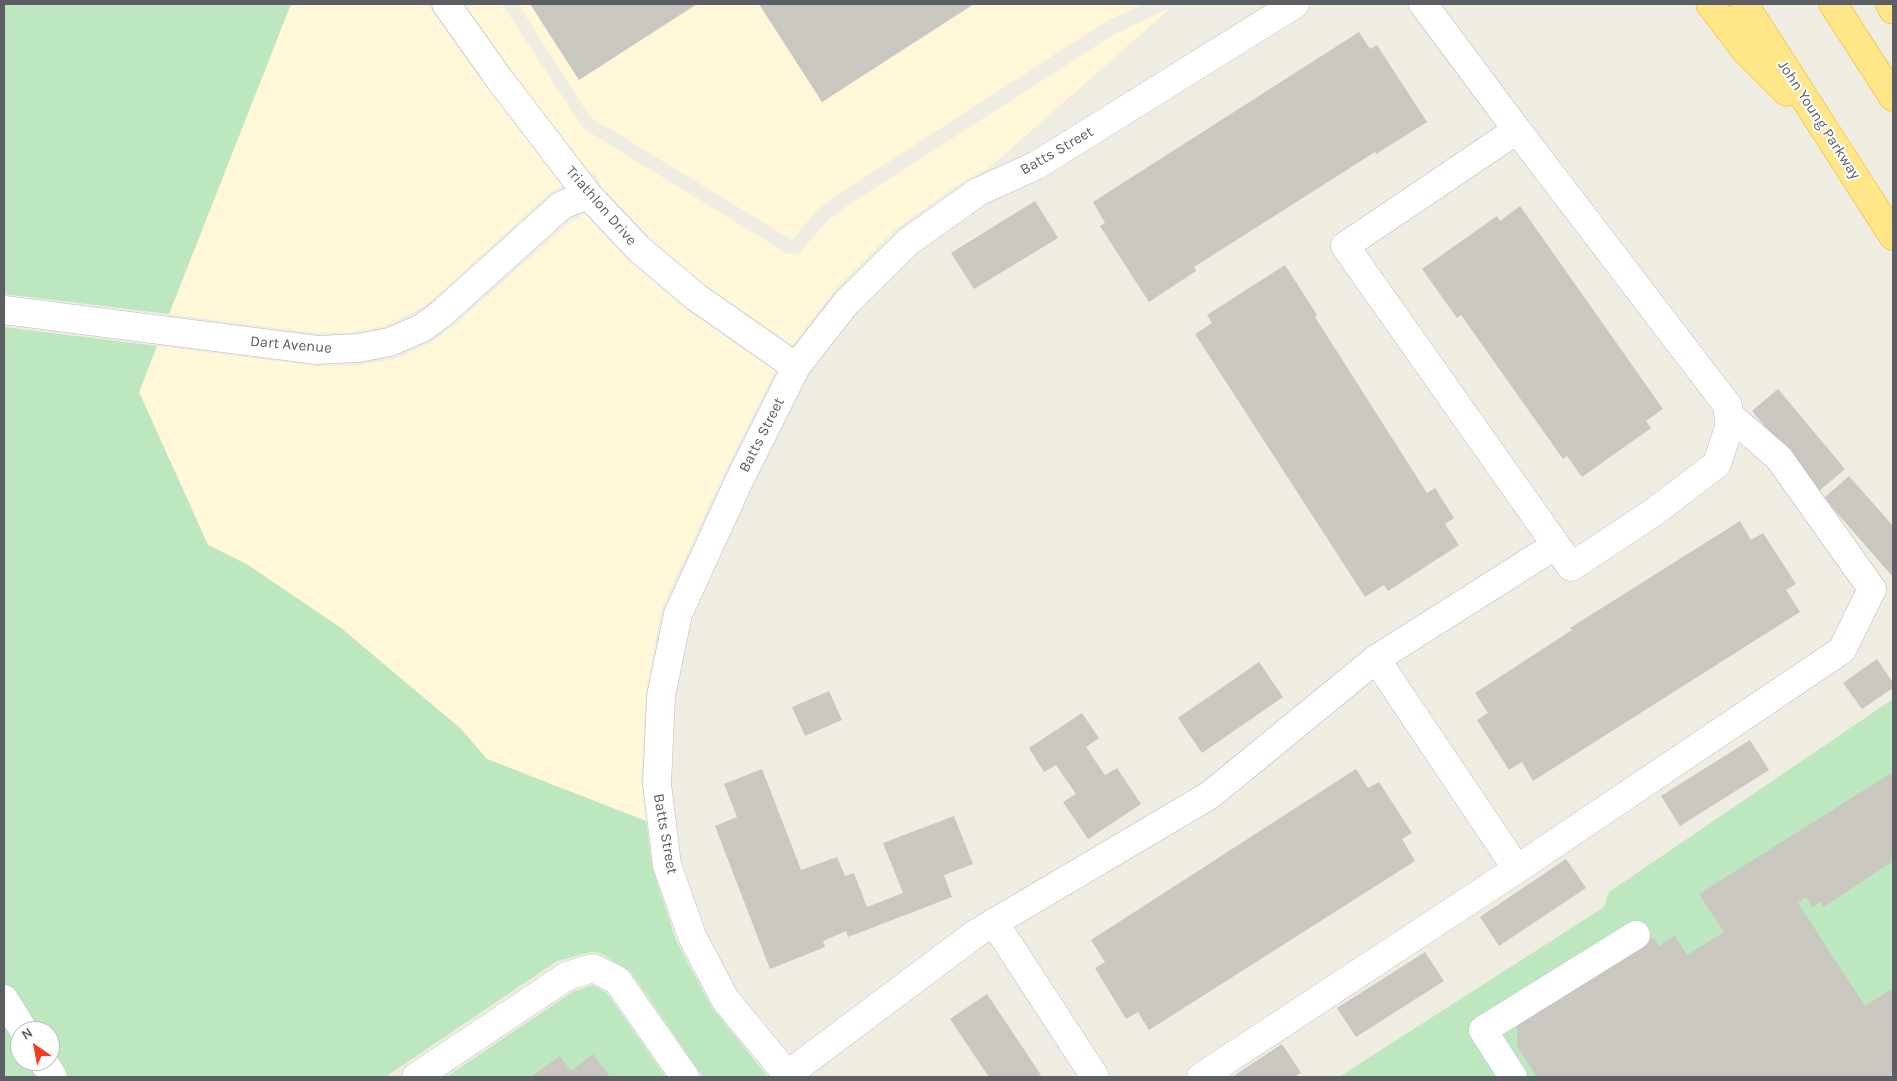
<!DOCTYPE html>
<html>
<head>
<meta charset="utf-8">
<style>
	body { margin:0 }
	#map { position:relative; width:1897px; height:1081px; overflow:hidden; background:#efece2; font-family:Karla,sans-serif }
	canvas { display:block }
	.frame { position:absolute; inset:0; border:5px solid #5b5f64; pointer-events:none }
	.north { position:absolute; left:10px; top:1021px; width:50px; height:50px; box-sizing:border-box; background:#fff; border:1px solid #bdbfc1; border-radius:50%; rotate:327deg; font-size:14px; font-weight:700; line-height:20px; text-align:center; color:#5b5f64 }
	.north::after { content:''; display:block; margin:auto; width:18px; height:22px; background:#f43c23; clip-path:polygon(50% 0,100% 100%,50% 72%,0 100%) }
</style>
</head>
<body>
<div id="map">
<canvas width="1897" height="1081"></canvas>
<div class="frame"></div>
<div class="north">N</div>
</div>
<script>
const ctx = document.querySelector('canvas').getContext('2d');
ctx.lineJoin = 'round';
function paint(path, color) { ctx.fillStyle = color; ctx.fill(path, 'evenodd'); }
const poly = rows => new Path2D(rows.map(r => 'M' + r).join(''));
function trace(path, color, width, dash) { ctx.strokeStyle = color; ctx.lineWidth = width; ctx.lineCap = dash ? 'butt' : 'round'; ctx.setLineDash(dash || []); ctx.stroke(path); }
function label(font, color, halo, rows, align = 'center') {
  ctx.font = font + ' Karla,sans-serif'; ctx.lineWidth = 4; ctx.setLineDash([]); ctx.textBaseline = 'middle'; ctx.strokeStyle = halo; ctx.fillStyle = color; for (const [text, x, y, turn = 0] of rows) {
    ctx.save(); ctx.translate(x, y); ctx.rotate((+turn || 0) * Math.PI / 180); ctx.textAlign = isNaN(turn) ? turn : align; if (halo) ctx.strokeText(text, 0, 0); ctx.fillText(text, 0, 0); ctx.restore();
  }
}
const commercial = poly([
	[291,4,427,4,488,89,562,186,551,192,431,301,413,313,384,326,355,332,315,333,169,314],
	[465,4,502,4,584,129,785,252,794,254,799,253,827,221,847,206,1113,35,1173,6,989,168,968,178,897,228,835,290,792,345,704,284,649,237,601,186,595,173,591,174,512,71],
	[518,4,1143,4,1105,22,839,194,818,209,792,240,590,117],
	[585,214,630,262,687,310,775,371,725,471,662,608,646,693,641,781,646,821,487,759,460,728,341,628,248,565,208,545,139,392,157,346,317,366,360,365,395,359,430,343,452,327,572,220]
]);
const green = poly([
	[4,4,291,4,169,314,4,294],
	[4,327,157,346,139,392,208,545,248,565,341,628,460,728,487,759,646,821,652,866,676,940,711,1006,768,1077,703,1077,630,971,600,953,591,952,557,961,385,1077,6,1077,4,1074],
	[20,1031,50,1031,50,1061,20,1061],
	[1893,699,1893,1077,1339,1077,1604,907,1609,892],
	[593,985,607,993,666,1077,446,1077,574,991]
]);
const building = poly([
	[530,4,697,4,579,80],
	[759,4,974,4,822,102],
	[1359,32,1370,49,1377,45,1427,122,1376,154,1375,152,1194,267,1196,271,1149,302,1100,226,1105,223,1093,202],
	[1035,201,1058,238,974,289,951,253],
	[1520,206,1663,409,1646,421,1651,428,1582,477,1567,456,1563,459,1461,315,1457,318,1422,269,1497,216,1500,221],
	[1285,265,1317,315,1315,317,1427,493,1435,488,1454,518,1445,524,1459,545,1388,591,1384,585,1365,597,1195,334,1212,323,1207,315],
	[1778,389,1845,469,1819,491,1752,411],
	[1849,476,1893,526,1893,577,1824,498],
	[1740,521,1751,540,1763,533,1796,584,1786,590,1800,612,1533,781,1522,762,1509,770,1477,720,1488,713,1475,693,1572,630,1570,628],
	[1877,659,1893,683,1893,688,1862,709,1843,683],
	[1259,662,1283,697,1202,753,1178,718],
	[829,691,842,720,805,736,792,707],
	[1082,713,1099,738,1086,747,1105,775,1117,768,1141,804,1088,839,1063,802,1076,794,1056,765,1044,772,1029,748],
	[1750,740,1769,770,1680,826,1661,796],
	[762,769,801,870,837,857,845,876,854,873,867,907,903,893,883,843,954,816,973,864,944,875,952,897,848,937,846,931,823,941,825,947,770,969,715,826,737,817,724,784],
	[1356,769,1368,788,1379,782,1412,833,1402,839,1415,861,1149,1030,1138,1012,1126,1019,1095,968,1105,962,1091,940],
	[1893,772,1893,861,1824,907,1820,902,1812,907,1806,897,1798,903,1865,1006,1893,988,1893,1073,1887,1077,1537,1077,1517,1046,1517,1022,1653,937,1659,946,1675,936,1687,955,1724,932,1699,894],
	[1566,859,1586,888,1499,946,1480,917],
	[1425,952,1444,981,1356,1037,1337,1008],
	[987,994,1041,1075,1037,1077,989,1077,950,1019],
	[1282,1044,1301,1073,1294,1077,1232,1077],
	[593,1054,610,1077,531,1077,560,1056,571,1071]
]);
const minor = poly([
	[446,4,500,80,588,195,639,249,696,297,796,367],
	[1423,4,1517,130],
	[4,310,317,350,358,348,390,342,422,328,441,314,562,205,588,195],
	[1376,659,1517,869],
	[994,922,1095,1077],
	[4,999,24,1031],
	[43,1061,53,1077],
	[787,1075,975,934,1210,795,1376,659,1556,545,1345,246,1517,130,1728,406,1729,427,1717,464,1654,512,1571,567,1556,545],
	[416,1077,567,976,593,968,617,980,685,1077],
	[789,1077,725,999,692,936,667,865,657,784,661,696,678,614,740,479,796,367,846,303,909,241,978,192,1037,165,1295,4],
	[1201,1077,1517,869,1842,650,1872,589,1779,458,1728,414],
	[1513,1077,1483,1030,1636,935]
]);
const highway = poly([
	[1710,4,1745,50,1787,92],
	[1744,4,1893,236],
	[1833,4,1893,97],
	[1890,4,1893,10]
]);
const streetNames = [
	["John Young Parkway",1819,120,57],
	["Batts Street",1057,151,-30],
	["Triathlon Drive",601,206,49],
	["Dart Avenue",291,345,5],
	["Batts Street",762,435,-63],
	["Batts Street",665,834,80]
];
paint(commercial, '#fff7d7');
paint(green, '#bde8bf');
paint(building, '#cac6c0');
trace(minor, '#b8bbc0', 29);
trace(highway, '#f1af00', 29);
trace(minor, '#fff', 28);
trace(highway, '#ffe689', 28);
label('15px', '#5b5f64', '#fff', streetNames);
</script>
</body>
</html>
